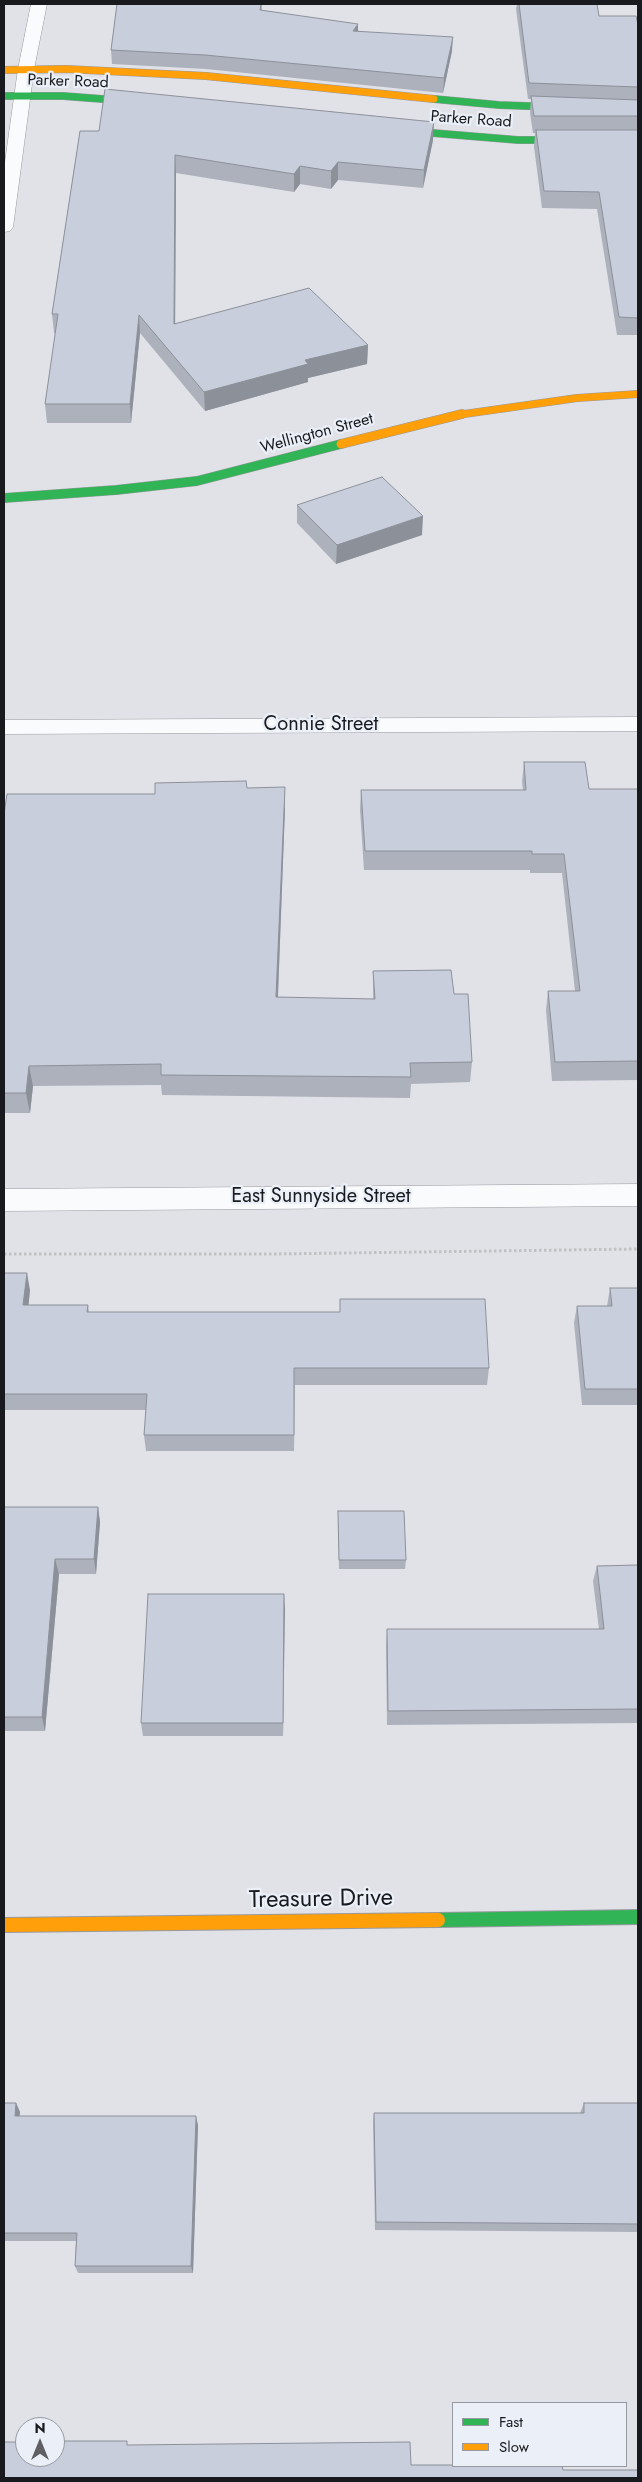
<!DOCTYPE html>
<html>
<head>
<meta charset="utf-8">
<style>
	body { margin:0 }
	#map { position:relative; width:642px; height:2482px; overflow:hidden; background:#e0e2e8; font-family:Jost,sans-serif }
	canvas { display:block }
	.frame { position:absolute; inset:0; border:5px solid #181a1d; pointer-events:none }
	.legend { position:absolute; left:452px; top:2402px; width:175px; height:65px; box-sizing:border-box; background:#eaeff8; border:1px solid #969aa0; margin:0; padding:6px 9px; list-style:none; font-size:15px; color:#181a1d }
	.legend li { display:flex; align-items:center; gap:10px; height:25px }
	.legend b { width:25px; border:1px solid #969aa0 }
	.north { position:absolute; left:15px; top:2417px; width:50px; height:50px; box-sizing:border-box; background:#eaeff8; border:1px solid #969aa0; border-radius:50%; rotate:0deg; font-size:14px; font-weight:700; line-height:20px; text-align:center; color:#181a1d }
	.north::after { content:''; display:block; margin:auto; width:18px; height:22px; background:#5e6064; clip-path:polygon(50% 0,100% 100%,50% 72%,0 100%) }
</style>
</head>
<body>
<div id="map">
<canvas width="642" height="2482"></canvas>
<div class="frame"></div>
<ul class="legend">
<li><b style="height:6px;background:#30b455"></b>Fast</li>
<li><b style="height:6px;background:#ff9f0a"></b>Slow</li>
</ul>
<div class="north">N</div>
</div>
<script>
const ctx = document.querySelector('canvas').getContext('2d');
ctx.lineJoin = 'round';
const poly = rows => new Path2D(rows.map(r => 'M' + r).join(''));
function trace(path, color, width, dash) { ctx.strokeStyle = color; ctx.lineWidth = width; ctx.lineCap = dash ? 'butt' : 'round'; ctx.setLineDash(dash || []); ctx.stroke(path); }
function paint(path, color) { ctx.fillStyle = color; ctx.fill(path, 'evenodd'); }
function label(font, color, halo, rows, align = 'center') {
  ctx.font = font + ' Jost,sans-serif'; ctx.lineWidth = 4.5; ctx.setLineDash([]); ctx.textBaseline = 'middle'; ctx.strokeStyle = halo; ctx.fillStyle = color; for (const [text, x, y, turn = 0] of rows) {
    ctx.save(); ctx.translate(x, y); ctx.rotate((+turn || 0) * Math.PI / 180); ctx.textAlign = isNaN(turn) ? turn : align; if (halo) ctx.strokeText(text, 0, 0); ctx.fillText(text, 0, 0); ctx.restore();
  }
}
const path = poly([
	[4,1254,272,1254,638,1249]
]);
const street = poly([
	[31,4,47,4,34,69,13,227,10,231,4,232,4,169,18,69,31,4],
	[638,717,638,731,4,734,4,720,638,717],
	[638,1184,638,1206,4,1211,4,1189,638,1184]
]);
const fastFar2 = poly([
	[4,96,63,96,142,102],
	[434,99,499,105,638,110],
	[396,130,518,140,638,140]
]);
const fastFar1 = poly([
	[4,498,116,490,197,481,341,444]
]);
const fast = poly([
	[438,1920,638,1917]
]);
const slowFar2 = poly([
	[4,70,66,69,206,76,434,99],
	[457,415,577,398,638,394]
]);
const slowFar1 = poly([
	[341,444,462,414]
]);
const slow = poly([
	[4,1925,438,1920]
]);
const wall = poly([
	[117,4,262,4,262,10,452,51,443,93,206,69,112,64,111,50],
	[517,4,597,4,599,16,638,25,638,335,617,335,597,209,542,208,534,147,535,133,533,133,530,113,531,99,528,99,516,9],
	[80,131,433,140,423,188,338,180,331,189,300,184,294,192,176,173,175,324,368,345,367,364,308,378,308,382,205,411,140,333,131,423,47,423,45,404,56,333,54,333,52,314],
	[297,505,422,535,336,564,297,523],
	[524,762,589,789,638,789,638,1080,552,1081,546,1010,548,991,575,991,562,873,530,873,530,870,364,870,360,810,361,790,523,790,522,782],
	[247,788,285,808,278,997,373,999,373,971,454,994,472,1062,470,1082,411,1084,410,1098,162,1095,161,1085,33,1086,30,1113,4,1113,4,814,155,794],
	[4,1273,30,1290,28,1305,88,1305,89,1312,489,1368,487,1385,295,1385,294,1451,146,1451,144,1435,146,1410,4,1410],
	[610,1288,638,1288,638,1405,582,1405,574,1323,577,1306,607,1306],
	[4,1507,98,1507,100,1522,96,1574,59,1574,45,1731,4,1731],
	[338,1511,406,1560,405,1569,339,1569],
	[638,1565,638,1723,387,1725,386,1644,387,1629,599,1629,593,1581,597,1566],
	[284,1594,283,1736,143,1736,141,1723],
	[4,2103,16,2103,20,2112,19,2116,198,2125,193,2273,78,2273,75,2266,76,2241,4,2241],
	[584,2103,638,2103,638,2232,375,2230,373,2122,374,2113,580,2113]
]);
const shadedWall = poly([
	[358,24,358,38,353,31],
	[453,37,452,51,443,93,444,78],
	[434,122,433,140,423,188,424,170],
	[175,155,176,173,175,343,174,324],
	[338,162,338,180,331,189,331,171],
	[300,166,300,184,294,192,294,174],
	[139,315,140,333,131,423,130,404],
	[368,345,367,364,308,378,308,382,205,411,204,392,305,360],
	[423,516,422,535,336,564,337,545],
	[285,787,285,808,277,1018,276,997],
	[29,1066,33,1086,30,1113,26,1093],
	[27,1273,30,1290,27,1321,23,1305],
	[98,1507,100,1522,96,1574,94,1559],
	[55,1559,59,1574,45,1731,42,1717],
	[284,1594,285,1609,283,1736,283,1723],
	[16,2103,20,2112,19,2125,15,2116],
	[196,2116,198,2125,193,2273,191,2266]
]);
const building = poly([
	[117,4,261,4,260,10,358,24,353,31,453,37,444,78,205,55,111,50,117,4],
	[519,4,597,4,599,16,636,16,638,25,638,87,529,83,519,4],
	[105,89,434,122,424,170,338,162,331,171,300,166,294,174,175,155,174,324,309,288,368,345,305,360,308,364,204,392,139,315,130,404,45,404,58,314,52,314,80,131,99,131,105,89],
	[531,96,638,100,638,116,534,116,531,96],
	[536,130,638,130,638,318,619,317,599,192,544,191,536,130],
	[382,477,423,516,337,545,297,505,382,477],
	[524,762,585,762,589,789,638,789,638,1061,555,1062,548,991,580,991,564,854,532,854,532,851,365,851,361,790,526,790,524,762],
	[246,781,247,788,285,787,276,997,375,999,373,971,451,970,454,994,468,994,472,1062,410,1063,411,1077,161,1075,161,1064,29,1066,26,1093,4,1093,4,814,7,794,155,794,155,783,246,781],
	[4,1273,27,1273,23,1305,88,1305,87,1312,340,1312,340,1299,485,1299,489,1368,294,1368,294,1435,144,1435,147,1394,4,1394,4,1273],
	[610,1288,638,1288,638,1389,585,1389,577,1306,612,1306,610,1288],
	[4,1507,98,1507,94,1559,55,1559,42,1717,4,1717,4,1507],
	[338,1511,404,1511,406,1560,339,1560,338,1511],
	[638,1565,638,1709,388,1711,387,1629,604,1629,597,1566,638,1565],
	[148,1594,284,1594,283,1723,141,1723,148,1594],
	[4,2103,16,2103,15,2116,196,2116,191,2266,75,2266,77,2233,4,2233,4,2103],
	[584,2103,638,2103,638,2224,376,2222,374,2113,584,2113,584,2103],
	[55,2441,127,2441,127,2445,410,2442,411,2465,453,2465,453,2466,562,2466,563,2470,638,2470,638,2478,4,2478,4,2442,25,2442,25,2457,55,2457,55,2441]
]);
const farStreetnames = [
	["Parker Road",68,82,2],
	["Parker Road",471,120,4],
	["Wellington Street",317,434,-15]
];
const streetNames = [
	["Connie Street",321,725],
	["East Sunnyside Street",321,1197]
];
const nearStreetnames = [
	["Treasure Drive",321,1900,-1]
];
trace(street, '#98999e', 1);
trace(fastFar2, '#98999e', 8);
trace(fastFar1, '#98999e', 10);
trace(fast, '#98999e', 16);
trace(slowFar2, '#98999e', 8);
trace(slowFar1, '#98999e', 10);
trace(slow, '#98999e', 16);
trace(path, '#c0c1c3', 3, [2.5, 2.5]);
paint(street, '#fafbfc');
trace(fastFar2, '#30b455', 7);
trace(fastFar1, '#30b455', 9);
trace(fast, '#30b455', 14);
trace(slowFar2, '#ff9f0a', 7);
trace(slowFar1, '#ff9f0a', 9);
trace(slow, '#ff9f0a', 14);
paint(wall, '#acb1bc');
paint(shadedWall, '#8c9099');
paint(building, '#c8cedb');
trace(building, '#8c9099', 1);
label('16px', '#181a1d', '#eaeff8', farStreetnames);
label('20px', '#181a1d', '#eaeff8', streetNames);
label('24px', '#181a1d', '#eaeff8', nearStreetnames);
</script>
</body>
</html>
